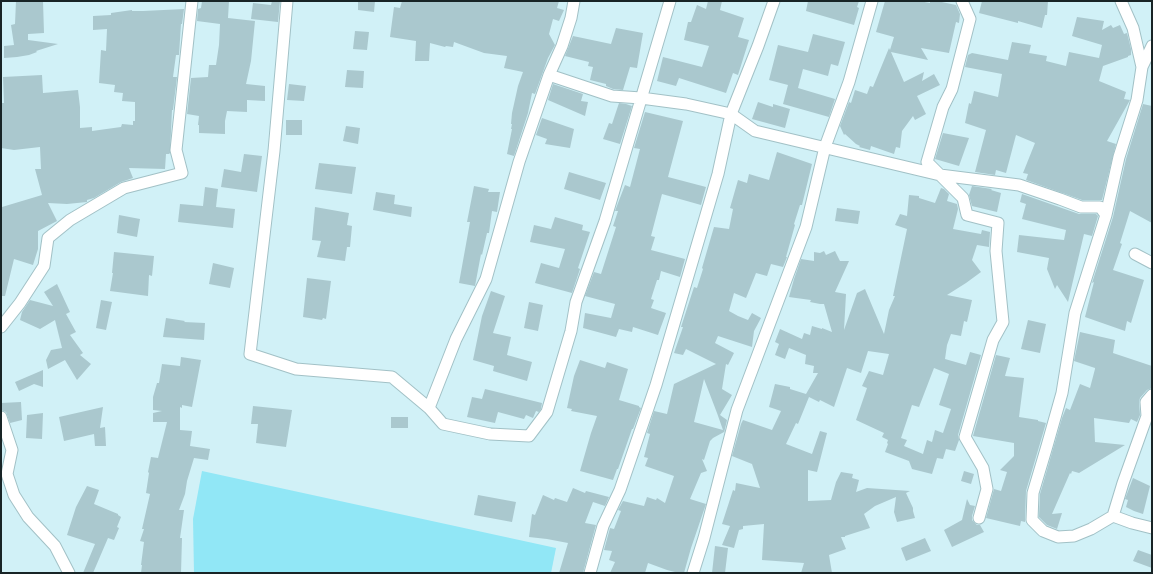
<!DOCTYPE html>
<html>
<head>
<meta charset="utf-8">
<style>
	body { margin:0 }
	#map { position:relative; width:1153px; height:574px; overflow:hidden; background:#d1f1f7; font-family:Commissioner,sans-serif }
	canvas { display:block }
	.frame { position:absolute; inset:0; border:2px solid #182426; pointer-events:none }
</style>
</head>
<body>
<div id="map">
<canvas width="1153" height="574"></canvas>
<div class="frame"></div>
</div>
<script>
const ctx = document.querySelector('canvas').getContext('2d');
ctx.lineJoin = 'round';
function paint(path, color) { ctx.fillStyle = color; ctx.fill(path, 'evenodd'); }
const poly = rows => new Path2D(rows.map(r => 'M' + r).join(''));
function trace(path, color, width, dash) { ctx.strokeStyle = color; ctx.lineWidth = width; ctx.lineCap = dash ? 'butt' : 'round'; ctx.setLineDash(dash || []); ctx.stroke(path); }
const green = poly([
	[202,471,556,548,551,573,194,573,193,519]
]);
const building = poly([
	[16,1,43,1,44,33,28,34,28,40,58,44,36,51,37,52,29,55,17,57,4,58,4,46,14,45,11,25,15,24],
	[202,1,229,1,228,18,255,21,251,61,246,84,265,86,265,101,247,100,247,112,227,111,225,121,225,134,199,133,199,125,198,125,199,116,187,114,191,78,208,77,209,65,216,65,219,45,220,24,197,21,198,9,201,8],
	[272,1,280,1,278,22,251,19,253,3,271,5],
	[358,1,375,1,374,12,358,10],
	[402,1,559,1,557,8,564,10,559,21,553,19,549,34,555,45,548,58,535,94,532,93,528,113,514,156,507,154,512,129,511,129,512,124,511,124,512,113,518,86,523,72,504,68,507,56,484,53,454,42,453,47,446,46,445,47,430,43,429,61,415,61,416,41,390,37,394,7,400,8],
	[708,1,722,1,720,10,744,18,738,37,749,40,738,75,733,73,726,93,679,78,676,86,657,81,663,57,702,67,709,46,684,40,688,22,691,22,697,5,706,9],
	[808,1,859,1,857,7,859,8,854,25,806,11],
	[885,1,919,1,930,3,930,1,937,1,956,5,960,14,959,23,956,22,949,53,921,48,928,60,891,52,904,82,924,72,922,81,934,74,940,85,917,96,926,114,915,120,913,116,902,131,900,148,896,147,894,154,871,146,870,150,859,147,860,146,856,144,845,134,844,135,840,126,849,102,851,103,855,90,867,94,870,86,873,87,889,48,890,50,894,37,876,32],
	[982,1,1048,1,1047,15,1045,15,1042,28,1018,21,1018,23,979,13],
	[184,9,182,24,181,24,179,55,176,55,173,77,177,77,173,110,172,110,170,153,169,154,166,154,165,169,129,168,133,178,121,182,94,198,87,200,87,202,67,204,48,203,57,221,38,231,38,249,33,265,14,259,5,296,1,296,2,207,42,195,35,169,41,169,40,147,14,150,1,148,2,103,4,103,3,77,42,75,43,93,78,90,80,107,80,128,92,127,92,131,121,127,122,124,133,125,133,121,135,121,135,102,122,101,123,93,114,92,115,85,99,83,101,50,106,51,107,29,93,30,93,16,111,15,111,13,132,10,132,11,143,11],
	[1077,17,1104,21,1102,30,1111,25,1113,28,1120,25,1124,34,1127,33,1131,49,1131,55,1128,56,1128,57,1103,66,1099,81,1126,92,1124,99,1130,100,1107,141,1116,144,1102,200,1082,200,1026,180,1028,174,1023,173,1035,143,1016,135,1006,173,996,170,995,175,975,172,986,130,965,123,969,103,971,104,974,91,998,97,1002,74,965,67,968,55,972,53,1008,60,1012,42,1031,45,1029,53,1047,56,1046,61,1066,66,1069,52,1099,58,1102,45,1072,36],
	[616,28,643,33,637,68,630,67,623,90,613,89,606,86,606,84,590,80,593,67,588,66,589,62,565,56,573,36,611,44],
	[355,31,369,32,367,50,353,49],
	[813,34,845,42,838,66,831,64,828,76,803,69,798,88,835,99,829,117,783,104,788,85,769,80,778,45,808,52],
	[347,70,364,71,363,88,345,87],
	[289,84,306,86,304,101,287,100],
	[553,84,583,94,581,101,588,102,585,116,548,100],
	[758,102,773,107,773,104,790,109,785,128,752,119],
	[619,103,626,104,632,106,620,144,603,139,609,123,612,124],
	[1143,104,1152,106,1152,223,1130,211,1120,243,1122,244,1113,270,1144,280,1131,323,1127,321,1125,331,1085,317,1094,282,1092,283,1113,217,1126,159],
	[645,112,683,121,668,177,706,187,701,205,662,194,651,236,655,237,651,250,685,259,680,277,661,271,659,280,657,280,651,299,654,300,651,308,666,313,658,335,633,327,632,332,619,329,616,337,583,328,585,313,611,318,615,304,585,296,594,272,601,274,616,227,613,226,618,211,615,211,618,203,625,185,630,187,640,149,634,148],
	[542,118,574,129,570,148,545,144,547,139,536,135],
	[286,120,302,120,302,135,286,135],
	[346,126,360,128,358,144,343,141],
	[943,133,969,138,959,166,935,159],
	[777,152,812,164,802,205,800,205,794,224,795,225,786,257,787,257,783,267,771,264,767,276,756,273,746,298,734,293,729,311,738,316,748,320,752,313,761,318,754,331,752,347,718,336,715,343,734,353,728,365,726,364,722,389,732,395,720,415,727,420,724,433,724,432,713,438,710,441,704,460,702,459,707,471,701,473,690,499,706,504,691,548,684,573,679,573,667,570,648,563,645,573,610,573,615,562,609,560,612,551,604,550,610,528,614,529,621,511,618,510,623,501,644,506,647,497,656,500,657,498,665,503,674,476,645,466,648,458,644,457,650,434,647,433,654,411,667,414,674,384,716,364,686,349,683,355,674,353,683,327,681,327,694,287,697,288,703,269,702,268,714,227,729,229,733,209,730,208,738,180,747,183,749,174,769,180],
	[704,379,717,413,723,430,694,422],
	[244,154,262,156,257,192,221,187,224,169,241,172],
	[319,163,356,167,352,194,315,189],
	[569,172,606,183,600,200,564,189],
	[474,186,489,189,488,192,500,192,497,212,492,211,489,233,487,233,482,255,481,254,475,286,459,283,470,222,467,222],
	[972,186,992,189,991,190,1001,193,997,212,972,206,969,195],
	[205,187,218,189,216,207,235,209,233,228,178,222,180,204,203,206],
	[941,188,944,189,949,194,947,201,957,204,958,209,953,229,981,234,982,230,990,232,989,247,977,245,972,260,981,272,966,283,947,295,972,300,967,322,964,321,961,336,951,334,947,345,945,359,966,365,970,352,981,355,958,435,959,440,955,451,946,449,943,459,937,458,932,474,912,469,909,461,885,452,888,444,887,443,888,440,882,437,884,433,856,420,867,388,862,386,869,371,883,375,889,354,868,351,861,373,847,368,834,407,820,400,819,402,809,397,798,424,796,423,786,444,812,454,820,431,827,433,817,472,808,470,808,501,831,500,836,482,841,472,853,474,852,478,859,480,856,492,867,488,910,491,906,493,913,508,913,511,915,518,897,522,894,512,896,497,875,506,864,514,870,528,845,536,845,537,841,537,846,549,829,555,832,573,801,573,804,563,762,560,764,524,743,526,743,529,739,530,734,548,722,545,730,526,722,524,733,490,735,491,736,483,760,488,752,464,732,456,741,424,743,420,772,430,781,411,769,407,775,384,790,387,790,389,806,394,818,373,813,373,814,366,805,364,806,355,789,348,785,359,775,355,779,344,775,342,780,329,802,339,804,333,810,335,812,326,822,329,822,328,832,332,824,304,820,304,810,302,811,300,796,298,789,297,794,279,801,259,814,261,814,252,820,253,824,251,826,255,835,251,840,261,849,261,835,292,846,294,844,330,857,293,865,289,884,334,889,310,895,296,893,296,907,229,895,225,900,214,907,216,909,195,919,196,919,198,935,203],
	[934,368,949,374,939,405,951,409,943,433,935,430,932,442,927,440,923,454,904,446,907,440,901,438,912,405,919,407],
	[376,192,395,195,394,204,412,207,411,217,373,210],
	[1022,194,1079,214,1096,214,1098,216,1092,236,1084,234,1068,302,1057,285,1055,289,1047,269,1049,258,1017,252,1019,235,1064,240,1066,230,1022,219,1026,204,1020,202],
	[315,207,349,213,347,225,352,226,350,247,347,247,345,261,317,257,321,241,312,240],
	[837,208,860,211,858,224,835,221],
	[119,215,140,219,137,237,117,233],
	[555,217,583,225,582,230,590,232,578,268,580,269,572,293,535,283,541,263,559,268,565,249,530,242,534,225,551,229],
	[114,252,154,256,152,276,149,275,148,296,110,291,113,273,112,273],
	[213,263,234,268,230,288,209,284],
	[307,278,331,281,326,319,323,318,322,320,303,317],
	[57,284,70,312,66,314,76,332,70,335,83,353,80,355,91,364,77,380,65,360,48,369,46,360,51,350,62,348,55,320,40,329,20,320,22,312,30,300,53,306,44,292],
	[491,291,505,296,493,333,511,337,507,355,532,362,527,381,493,371,494,366,473,360,482,316],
	[101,300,112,302,106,330,96,328],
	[529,302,543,305,538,331,524,328],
	[166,318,185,321,184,322,205,323,204,340,163,337],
	[1028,320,1046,324,1040,353,1021,349],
	[1080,332,1115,340,1113,353,1152,366,1152,388,1147,390,1140,398,1139,402,1140,415,1137,422,1131,419,1129,423,1094,418,1095,442,1125,445,1079,473,1072,471,1071,474,1070,473,1052,514,1062,513,1057,529,1047,525,1039,517,1040,494,1062,418,1066,408,1070,410,1080,384,1090,388,1095,369,1095,368,1074,361],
	[996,355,1010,358,1005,376,1024,378,1019,417,1038,420,1038,421,1046,423,1026,491,1025,522,1021,521,1020,526,986,518,994,489,1001,491,1007,472,1000,470,1014,456,1014,443,973,436],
	[181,357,201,360,192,407,182,405,182,408,180,407,180,430,192,431,190,446,210,449,208,460,194,458,187,481,185,494,179,510,184,510,180,538,182,538,181,573,141,573,142,565,141,565,144,542,140,541,144,529,142,529,150,494,146,493,149,473,148,472,151,457,158,458,167,422,153,422,153,413,162,411,153,410,153,397,157,383,159,383,162,364,180,366],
	[580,360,605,368,607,362,628,369,619,400,639,406,639,407,641,408,633,429,632,429,618,469,617,469,613,480,580,471,591,433,597,416,571,411,572,409,567,408,574,376],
	[43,370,43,387,34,384,19,391,15,382],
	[485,389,542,403,541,409,539,412,536,411,533,418,526,415,524,419,498,412,495,423,467,417,472,397,482,399],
	[21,402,22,420,10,423,6,412,1,410,1,403],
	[253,406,292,410,286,447,256,443,258,424,251,424],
	[103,407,100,428,105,427,106,446,95,446,94,434,64,441,59,417],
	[43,413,42,439,26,438,27,415],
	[391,417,408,417,408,428,391,428],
	[964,471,974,474,971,484,961,481],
	[1133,478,1150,486,1143,514,1134,511,1126,507,1128,500,1125,499],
	[87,486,99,490,94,504,118,514,118,515,121,517,117,527,119,528,114,540,108,538,93,573,83,573,95,544,67,535,76,507],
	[573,488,585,493,586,491,609,497,605,506,593,502,585,523,596,525,583,573,559,573,568,543,547,539,529,537,532,514,535,515,543,495,554,500,555,498,567,502],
	[478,495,516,502,512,522,474,515],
	[967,499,970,505,975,506,972,516,972,520,977,525,980,525,984,532,952,547,944,530,962,520],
	[925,538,931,551,906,561,901,548],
	[715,546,728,548,725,573,712,573],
	[1138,550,1152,555,1152,568,1133,561]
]);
const street = poly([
	[287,1,274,151,250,354,296,369,392,377,429,408],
	[574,1,571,18,562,46,549,75,519,162,486,279,456,339,429,408,443,424,490,434,529,436,547,412,571,331,576,302,605,221,670,1],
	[962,1,970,19,952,89,943,107,927,162,963,198,967,215,998,223,996,251,1003,322,993,340,965,437,983,468,987,489,979,518],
	[1121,1,1133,28,1142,67,1137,100,1119,157,1106,215,1075,313,1062,393,1047,446,1033,493,1032,520,1043,531,1058,537,1074,536,1091,529,1113,516,1123,483,1147,416,1146,402,1152,395],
	[1142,67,1152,46],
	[549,75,612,96,641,98,686,104,731,114,755,131,940,175,1019,185,1060,199,1081,207,1100,207,1106,215],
	[1135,254,1152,263],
	[1,327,20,303,44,266,48,238,70,220,124,188,182,173,176,150,192,1],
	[1,417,12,450,7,474,14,495,28,517,55,546,69,573],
	[1113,516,1132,523,1152,528],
	[590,573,603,526,620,490,656,385,718,174,731,114,758,46,774,1],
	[693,573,704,538,737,410,806,227,825,147,849,82,872,1]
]);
paint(green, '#91e7f6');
paint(building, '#aac8ce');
trace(street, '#a2c1c6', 13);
trace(street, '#fff', 11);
</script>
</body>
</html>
